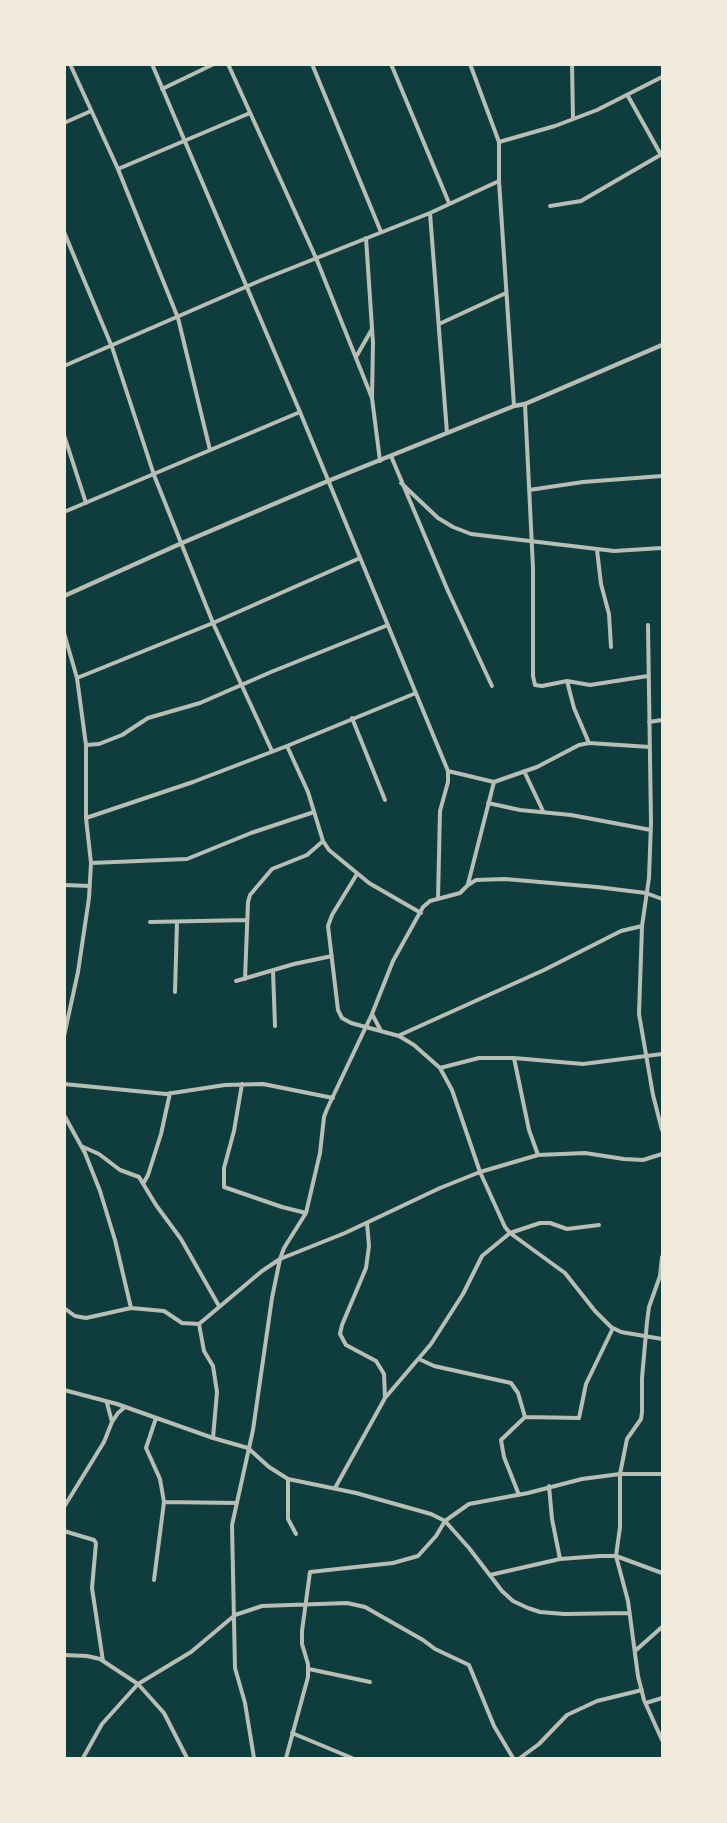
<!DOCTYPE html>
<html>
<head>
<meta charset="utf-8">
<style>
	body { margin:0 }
	#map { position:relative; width:727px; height:1823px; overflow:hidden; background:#0f3d3e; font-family:Figtree,sans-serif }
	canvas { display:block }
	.frame { position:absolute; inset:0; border:66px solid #f1e9da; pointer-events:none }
</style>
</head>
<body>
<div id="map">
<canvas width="727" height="1823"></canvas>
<div class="frame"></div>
</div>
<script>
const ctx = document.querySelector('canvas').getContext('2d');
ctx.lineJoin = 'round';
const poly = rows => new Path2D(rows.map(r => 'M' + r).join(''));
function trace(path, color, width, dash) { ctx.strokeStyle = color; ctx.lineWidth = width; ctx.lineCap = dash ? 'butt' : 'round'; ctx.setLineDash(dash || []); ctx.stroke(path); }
const minor = poly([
	[70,64,118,169,178,318,210,450],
	[152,64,300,412,448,771,448,782,440,811,438,899],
	[228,64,316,258,372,398],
	[312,64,381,232],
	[391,64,449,203],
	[470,64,499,142,499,181],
	[572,64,573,119],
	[162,89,214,64],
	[628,96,661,155],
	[64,123,91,111],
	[499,142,555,126,597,110,662,77],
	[118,169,250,113],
	[550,206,581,201,662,154],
	[430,213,447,433],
	[64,232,112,347,154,475,213,623,272,751],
	[366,238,373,343,372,398,380,461],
	[439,324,506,293],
	[356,357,372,329],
	[64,366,264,279,430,213,499,181,514,406],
	[525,404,533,568,533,676,535,685,542,686,567,681,590,685,648,676],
	[64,435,86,503],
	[391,456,448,591,492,686],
	[401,483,438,518,453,527,471,534,614,551,662,548],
	[529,490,583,482,662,476],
	[64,512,300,412],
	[597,550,601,584,609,614,611,647],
	[648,625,651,823,649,878,642,926,639,1014,653,1095,662,1130],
	[64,633,77,678,86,745,86,818,91,863,89,898,78,972,64,1036],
	[77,678,213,623,360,558],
	[567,681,574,708,589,743],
	[352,718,385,800],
	[649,722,662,720],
	[86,745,99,744,122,735,148,718,200,703,271,672,388,625],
	[287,746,308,792,323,841,329,850,369,883,421,913],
	[448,771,494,782,537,767,579,745,589,743,650,747],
	[524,771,543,811],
	[488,803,520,810,571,815,651,830],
	[86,818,193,782,287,746,416,693],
	[91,863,187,859,251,833,314,812],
	[357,874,332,915,328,926,338,1010,342,1018,351,1023,399,1036,414,1045,440,1068,452,1090,480,1172,505,1227,510,1233,565,1273,595,1311,611,1327,621,1332,662,1339],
	[468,884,494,782],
	[64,885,90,886],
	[150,922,247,920],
	[273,971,275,1026],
	[245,979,248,902,250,895,272,869,307,855,323,841],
	[236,981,294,964,332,956],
	[175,992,177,922],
	[372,1014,380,1029],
	[400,1035,544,970,621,931,642,926],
	[514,1058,529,1130,538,1155],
	[440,1068,479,1058,514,1058,583,1064,662,1054],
	[64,1084,166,1094,225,1085,263,1084,333,1098],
	[242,1084,234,1131,224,1168,224,1187,282,1207,306,1213],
	[64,1115,85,1153,100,1191,115,1240,131,1308,164,1311,182,1323,199,1324],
	[81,1146,99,1154,120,1170,139,1177,156,1205,181,1239,219,1306],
	[143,1184,148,1175,161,1134,170,1093],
	[367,1223,369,1246,366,1268,342,1325,340,1334,346,1345,376,1361,381,1369,384,1374,385,1398],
	[662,1257,660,1276,649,1307,647,1322,642,1378,642,1412,641,1419,627,1439,620,1474,620,1527,616,1556,628,1601,638,1676,644,1700,662,1740],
	[64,1308,75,1316,86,1318,131,1308],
	[419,1359,434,1366,511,1383,518,1393,525,1417],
	[64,1390,117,1404,213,1438,248,1448,269,1467,288,1479,356,1493,431,1514,445,1521,469,1548,502,1591,513,1601,528,1608,540,1612,564,1614,630,1613],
	[107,1403,112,1422],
	[213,1438,217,1392,213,1366,204,1351,199,1324,262,1271,280,1259,345,1233,440,1188,480,1172,538,1155,585,1153,624,1159,643,1160,662,1154],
	[288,1479,288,1519,296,1534],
	[549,1486,552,1519,560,1559],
	[335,1488,385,1398,431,1344,463,1294,482,1256,510,1233,540,1223,550,1223,567,1229,599,1225],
	[519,1495,504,1457,501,1440,525,1417,579,1418,586,1384,613,1328],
	[164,1502,237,1503],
	[64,1507,104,1442,112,1422,118,1413,125,1407],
	[64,1531,94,1540,96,1543,92,1588,103,1661],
	[490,1575,560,1559,600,1556,616,1556,662,1573],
	[154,1580,164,1502,160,1479,146,1448,156,1418],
	[635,1651,662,1627],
	[64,1655,87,1656,100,1659,138,1684,164,1713,187,1758],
	[309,1669,370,1682],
	[646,1703,662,1698],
	[292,1733,352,1758],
	[83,1758,102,1724,138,1684,191,1652,235,1615,262,1606,347,1603,365,1607,423,1640,435,1649,469,1665,494,1726,513,1758],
	[254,1758,245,1703,235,1668,232,1525,253,1430,272,1298,280,1259,284,1248,306,1213,320,1153,324,1117,327,1109,372,1014,393,961,423,907,430,901,460,893,468,885,476,880,505,879,597,887,646,893,662,899],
	[286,1758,308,1677,308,1664,302,1644,302,1631,310,1572,393,1563,418,1556,436,1536,445,1521,469,1504,528,1493,582,1479,620,1474,662,1474],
	[520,1758,539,1744,567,1715,597,1701,642,1690]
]);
const tertiary = poly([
	[64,596,182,543,328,481,514,406,525,404,662,345]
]);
trace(minor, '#b8beb3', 4);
trace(tertiary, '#b8beb3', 4.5);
</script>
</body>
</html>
